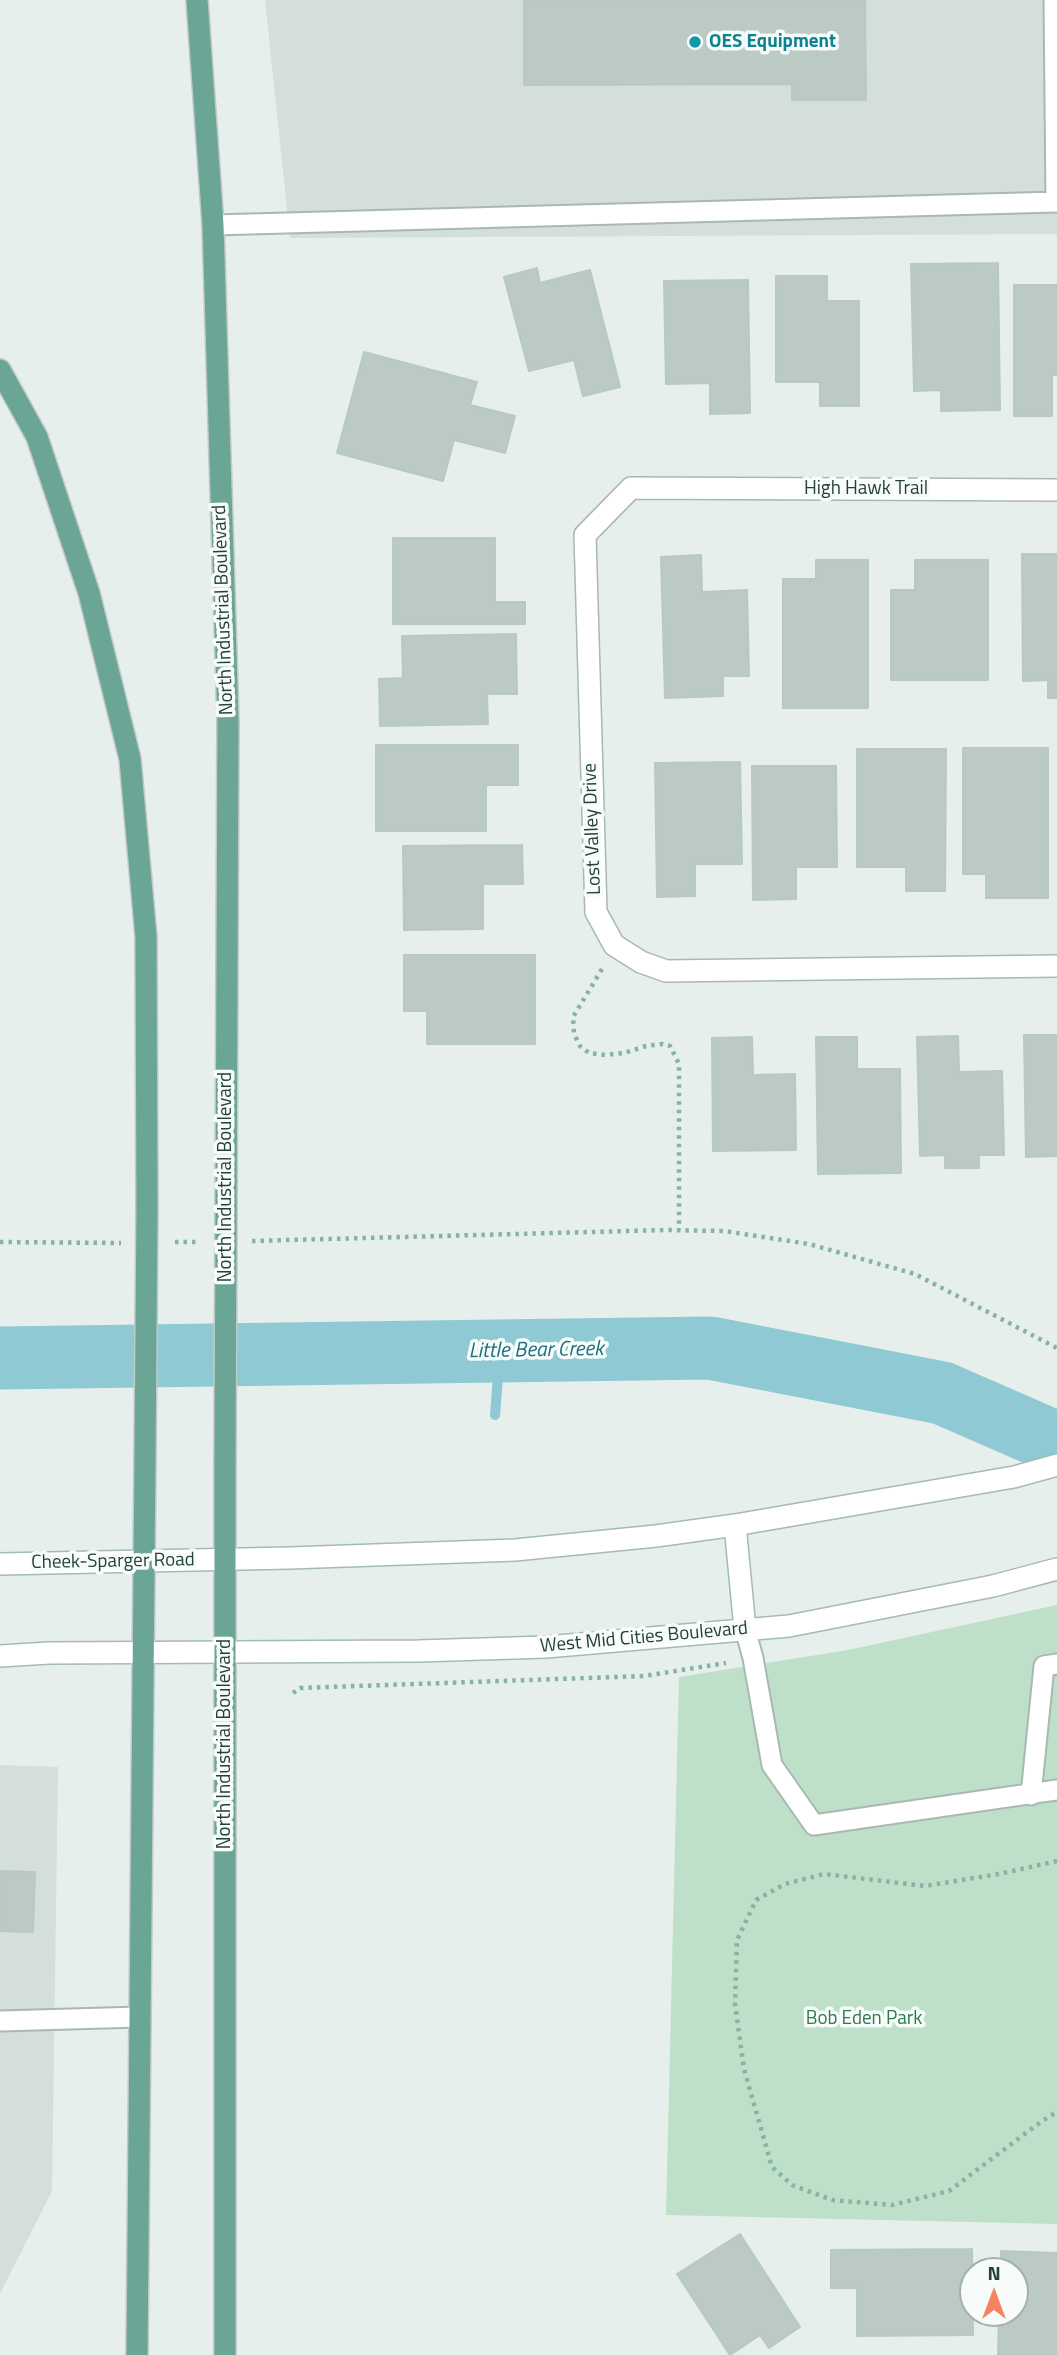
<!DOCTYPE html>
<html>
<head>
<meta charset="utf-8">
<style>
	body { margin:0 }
	#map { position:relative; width:1057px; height:2355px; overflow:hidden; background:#e6efeb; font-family:"Titillium Web",sans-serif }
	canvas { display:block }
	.north { position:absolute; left:959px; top:2257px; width:70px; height:70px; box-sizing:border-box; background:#f7fbf9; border:2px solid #a3b1ad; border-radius:50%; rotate:0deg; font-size:19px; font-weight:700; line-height:28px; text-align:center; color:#24423a }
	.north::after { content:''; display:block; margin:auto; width:24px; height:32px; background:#f4845f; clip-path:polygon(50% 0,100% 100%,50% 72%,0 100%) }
</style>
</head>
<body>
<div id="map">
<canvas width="1057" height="2355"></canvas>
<div class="north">N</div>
</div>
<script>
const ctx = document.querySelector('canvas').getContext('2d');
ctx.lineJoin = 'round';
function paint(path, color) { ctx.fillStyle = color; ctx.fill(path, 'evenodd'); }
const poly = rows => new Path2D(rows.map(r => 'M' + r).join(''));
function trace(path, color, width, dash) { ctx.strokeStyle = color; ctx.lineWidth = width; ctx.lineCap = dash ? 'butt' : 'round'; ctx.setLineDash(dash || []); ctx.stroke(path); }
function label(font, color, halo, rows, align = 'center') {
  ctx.font = font + ' "Titillium Web",sans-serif'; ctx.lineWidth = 7; ctx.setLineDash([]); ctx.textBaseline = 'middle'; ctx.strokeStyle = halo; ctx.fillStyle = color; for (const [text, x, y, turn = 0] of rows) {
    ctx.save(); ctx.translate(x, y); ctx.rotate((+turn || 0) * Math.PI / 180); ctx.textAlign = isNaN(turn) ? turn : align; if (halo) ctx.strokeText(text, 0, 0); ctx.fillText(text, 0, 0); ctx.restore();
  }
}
const built = poly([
	[265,0,1057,0,1057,234,290,238],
	[0,1765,58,1767,52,2191,0,2294]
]);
const green = poly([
	[1057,1605,1057,2224,666,2215,679,1677,848,1650]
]);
const stream = poly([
	[495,1415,500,1351]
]);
const river = poly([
	[0,1358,710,1348,942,1393,1057,1443]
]);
const building = poly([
	[524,0,865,0,866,100,792,100,792,84,524,85,524,0],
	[998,263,1000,410,941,411,941,390,914,391,911,264,998,263],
	[537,268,540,283,590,270,620,387,583,396,574,360,529,371,504,277,537,268],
	[776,276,827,276,827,301,859,301,859,406,820,406,820,382,776,382,776,276],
	[748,280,750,413,710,414,710,383,666,384,664,281,748,280],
	[1014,285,1057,285,1057,375,1052,375,1052,416,1014,416,1014,285],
	[364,352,477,382,470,405,515,416,505,453,454,440,443,481,337,453,364,352],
	[393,538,495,538,495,602,525,602,525,624,393,624,393,538],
	[1022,554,1057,554,1057,698,1048,698,1048,680,1023,681,1022,554],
	[701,555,702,592,747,590,749,676,723,676,723,696,665,698,661,557,701,555],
	[816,560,868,560,868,708,783,708,783,579,816,579,816,560],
	[915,560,988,560,988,680,891,680,891,590,915,590,915,560],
	[516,634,517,694,487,694,488,724,380,726,379,679,403,678,402,636,516,634],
	[376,745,518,745,518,785,486,785,486,831,376,831,376,745],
	[963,748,1048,748,1048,898,986,898,986,874,963,874,963,748],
	[857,749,946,749,945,891,906,891,906,867,857,867,857,749],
	[740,762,742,864,695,864,695,896,657,897,655,763,740,762],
	[752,766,836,766,837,867,796,867,796,899,753,900,752,766],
	[522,845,523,884,483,884,483,929,404,930,403,846,522,845],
	[404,955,535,955,535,1044,427,1044,427,1011,404,1011,404,955],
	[1024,1035,1057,1035,1057,1156,1026,1157,1024,1035],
	[958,1036,959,1072,1002,1071,1004,1155,979,1155,979,1168,945,1168,945,1155,920,1156,917,1037,958,1036],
	[752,1037,753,1075,795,1074,796,1150,713,1151,712,1038,752,1037],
	[816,1037,857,1037,857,1069,900,1069,901,1173,818,1174,816,1037],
	[0,1871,35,1872,33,1932,0,1931,0,1871],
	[740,2234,800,2327,769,2348,760,2335,730,2355,677,2274,740,2234],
	[972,2249,973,2335,857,2336,857,2288,831,2288,831,2250,972,2249],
	[1001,2251,1057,2253,1057,2355,998,2355,999,2313,1015,2313,1015,2271,1001,2271,1001,2251]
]);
const path = poly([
	[602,969,573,1017,574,1034,580,1046,589,1053,605,1055,624,1053,646,1046,662,1044,670,1046,679,1064,679,1230],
	[252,1241,666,1230,724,1231,809,1244,915,1274,1057,1348],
	[0,1242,121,1243],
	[175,1242,198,1242],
	[293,1693,300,1688,644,1676,726,1663],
	[1057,1861,999,1874,925,1886,824,1874,785,1884,756,1900,737,1940,735,2004,744,2069,772,2167,792,2185,832,2200,892,2205,949,2191,1042,2121,1057,2112]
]);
const service = poly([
	[213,225,1056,202,1054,0],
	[745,1629,753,1658,772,1765,814,1825,1057,1790],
	[1031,1795,1044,1666,1057,1664],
	[0,2021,140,2017]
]);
const minor = poly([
	[1057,490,631,488,585,535,596,912,614,945,641,962,666,971,1057,966]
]);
const secondary = poly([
	[735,1525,745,1629],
	[0,1564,290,1558,515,1550,656,1536,735,1525,1014,1477,1057,1465],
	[0,1656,49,1653,418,1651,546,1647,789,1626,993,1586,1057,1569]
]);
const primary = poly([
	[197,0,213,225,228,722,226,1210],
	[0,370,37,437,89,593,130,759,146,937,147,1208],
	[225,1462,225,2355],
	[137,2355,145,1457]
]);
const primaryBridge = poly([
	[145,1457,147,1208],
	[225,1462,226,1210]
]);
const markers = [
	[695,42,7,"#0f9aa8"]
];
const cultureNames = [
	["OES Equipment",709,42]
];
const streetNames = [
	["High Hawk Trail",866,489],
	["North Industrial Boulevard",224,610,-92],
	["Lost Valley Drive",593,829,-92],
	["North Industrial Boulevard",226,1177,-90],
	["Cheek-Sparger Road",113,1562,-1],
	["West Mid Cities Boulevard",644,1638,-5],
	["North Industrial Boulevard",225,1744,-90]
];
const parkNames = [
	["Bob Eden Park",864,2019]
];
const waterNames = [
	["Little Bear Creek",536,1351,-1]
];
paint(built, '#d4dfda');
paint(green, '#bfe0c8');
trace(stream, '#8ec9d4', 10);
trace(river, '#8ec9d4', 63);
paint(building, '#bbcac4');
trace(building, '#b8c9c2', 2);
trace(service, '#a8b8b2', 23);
trace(minor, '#a8b8b2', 24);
trace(secondary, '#a4bbb3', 24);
trace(primary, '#c2cac8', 24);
trace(path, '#86b3a5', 4.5, [3.5, 5]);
trace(service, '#fff', 19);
trace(minor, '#fff', 21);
trace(secondary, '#fff', 21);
trace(primary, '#6aa596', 21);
trace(primaryBridge, '#c2cac8', 24, []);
trace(primaryBridge, '#6aa596', 21);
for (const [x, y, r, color] of markers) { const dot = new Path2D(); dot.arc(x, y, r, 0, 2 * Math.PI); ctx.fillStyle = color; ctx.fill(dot); trace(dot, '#f7fbf9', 2.5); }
label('bold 19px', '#0d838f', '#f7fbf9', cultureNames, 'left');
label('19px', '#24423a', '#f7fbf9', streetNames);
label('19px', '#2d7a4b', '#f7fbf9', parkNames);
label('italic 21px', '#1c6f80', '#f7fbf9', waterNames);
</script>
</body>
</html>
